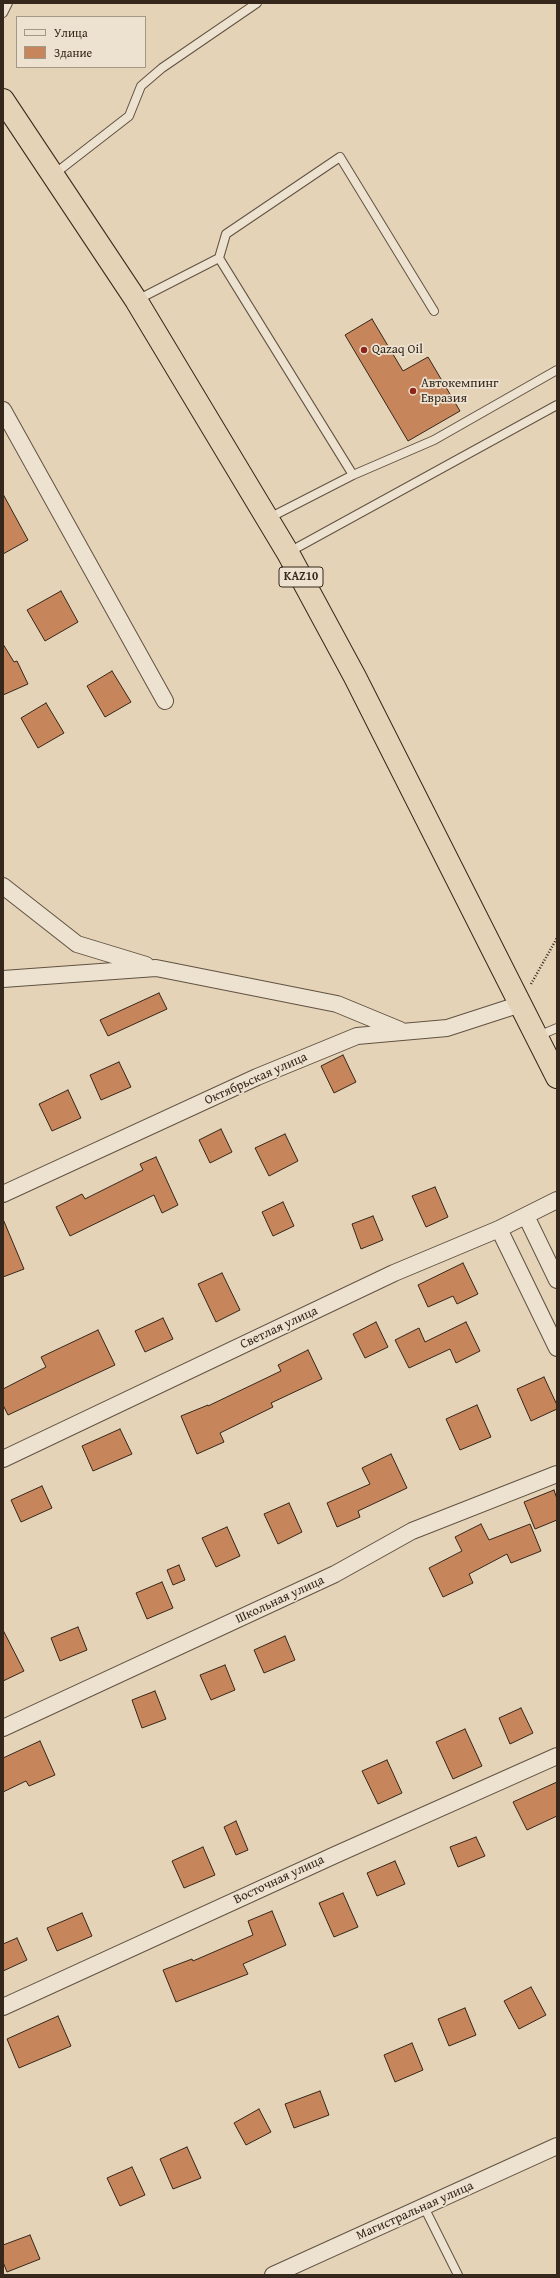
<!DOCTYPE html>
<html>
<head>
<meta charset="utf-8">
<style>
	body { margin:0 }
	#map { position:relative; width:560px; height:2278px; overflow:hidden; background:#e4d3b7; font-family:"Gentium Book Plus",serif }
	canvas { display:block }
	.frame { position:absolute; inset:0; border:4px solid #35271b; pointer-events:none }
	.legend { position:absolute; left:16px; top:16px; width:130px; height:52px; box-sizing:border-box; background:#ede2d0; border:1px solid #a39788; margin:0; padding:5px 7px; list-style:none; font-size:12px; color:#35271b }
	.legend li { display:flex; align-items:center; gap:8px; height:20px }
	.legend b { width:20px; border:1px solid #a39788 }
</style>
</head>
<body>
<div id="map">
<canvas width="560" height="2278"></canvas>
<div class="frame"></div>
<ul class="legend">
<li><b style="height:5px;background:#ede2d0"></b>Улица</li>
<li><b style="height:11px;background:#c7855b"></b>Здание</li>
</ul>
</div>
<script>
const ctx = document.querySelector('canvas').getContext('2d');
ctx.lineJoin = 'round';
function paint(path, color) { ctx.fillStyle = color; ctx.fill(path, 'evenodd'); }
const poly = rows => new Path2D(rows.map(r => 'M' + r).join(''));
function trace(path, color, width, dash) { ctx.strokeStyle = color; ctx.lineWidth = width; ctx.lineCap = dash ? 'butt' : 'round'; ctx.setLineDash(dash || []); ctx.stroke(path); }
function label(font, color, halo, rows, align = 'center') {
  ctx.font = font + ' "Gentium Book Plus",serif'; ctx.lineWidth = 3.5; ctx.setLineDash([]); ctx.textBaseline = 'middle'; ctx.strokeStyle = halo; ctx.fillStyle = color; for (const [text, x, y, turn = 0] of rows) {
    ctx.save(); ctx.translate(x, y); ctx.rotate((+turn || 0) * Math.PI / 180); ctx.textAlign = isNaN(turn) ? turn : align; if (halo) ctx.strokeText(text, 0, 0); ctx.fillText(text, 0, 0); ctx.restore();
  }
}
const building = poly([
	[372,319,403,371,428,357,460,411,408,441,345,335,372,319],
	[3,494,28,540,3,554,3,494],
	[61,591,78,622,45,641,27,610,61,591],
	[3,644,14,662,17,661,28,684,3,695,3,644],
	[112,671,131,702,105,717,87,686,112,671],
	[46,703,64,733,38,748,21,718,46,703],
	[159,993,167,1009,108,1036,100,1020,159,993],
	[343,1055,356,1082,334,1093,321,1066,343,1055],
	[119,1062,131,1087,101,1100,90,1075,119,1062],
	[68,1090,81,1118,52,1131,39,1104,68,1090],
	[221,1129,232,1152,210,1163,199,1140,221,1129],
	[285,1134,298,1161,269,1176,255,1148,285,1134],
	[156,1157,178,1205,162,1213,154,1195,70,1236,56,1207,82,1194,85,1199,143,1170,140,1164,156,1157],
	[435,1187,448,1217,426,1227,412,1196,435,1187],
	[283,1202,294,1226,273,1236,262,1212,283,1202],
	[373,1216,383,1240,361,1249,352,1224,373,1216],
	[3,1219,24,1269,3,1277,3,1219],
	[463,1263,478,1294,457,1304,453,1296,428,1307,418,1285,463,1263],
	[222,1273,240,1310,216,1322,198,1284,222,1273],
	[163,1318,173,1339,145,1352,135,1331,163,1318],
	[376,1322,388,1347,365,1358,353,1334,376,1322],
	[466,1322,480,1351,456,1363,450,1349,409,1368,395,1340,419,1328,425,1342,466,1322],
	[98,1330,115,1365,8,1415,3,1405,3,1389,46,1367,41,1357,98,1330],
	[308,1350,322,1379,271,1403,273,1407,220,1433,224,1442,197,1454,181,1416,208,1405,208,1406,281,1371,278,1365,308,1350],
	[544,1377,557,1405,557,1409,531,1421,517,1389,544,1377],
	[477,1405,491,1437,460,1450,446,1419,477,1405],
	[120,1429,132,1454,93,1471,82,1446,120,1429],
	[391,1454,407,1488,358,1511,360,1517,337,1527,327,1503,370,1484,362,1468,391,1454],
	[42,1486,52,1508,21,1522,11,1500,42,1486],
	[554,1490,557,1499,557,1520,535,1529,524,1502,554,1490],
	[289,1503,302,1532,278,1544,264,1514,289,1503],
	[481,1524,489,1540,530,1524,541,1551,511,1563,507,1554,469,1574,473,1583,443,1597,429,1568,462,1551,455,1537,481,1524],
	[227,1527,240,1556,216,1567,202,1538,227,1527],
	[179,1565,185,1580,173,1585,167,1570,179,1565],
	[162,1582,173,1608,147,1619,136,1593,162,1582],
	[78,1627,87,1650,60,1661,51,1638,78,1627],
	[3,1630,24,1671,3,1681,3,1630],
	[285,1636,295,1660,264,1673,254,1650,285,1636],
	[225,1665,235,1690,211,1700,200,1675,225,1665],
	[155,1691,166,1719,142,1728,132,1700,155,1691],
	[521,1708,533,1733,510,1744,499,1718,521,1708],
	[465,1729,482,1766,453,1779,436,1742,465,1729],
	[40,1741,55,1775,29,1786,26,1781,3,1792,3,1758,40,1741],
	[387,1760,402,1793,378,1804,362,1771,387,1760],
	[557,1782,557,1816,527,1830,513,1802,557,1782],
	[236,1821,248,1850,236,1855,224,1827,236,1821],
	[476,1837,485,1856,458,1867,450,1847,476,1837],
	[203,1847,215,1875,184,1888,172,1861,203,1847],
	[395,1861,405,1884,377,1896,367,1873,395,1861],
	[343,1893,358,1927,334,1937,319,1903,343,1893],
	[272,1911,286,1945,243,1964,248,1974,176,2002,163,1970,192,1959,193,1961,253,1935,248,1921,272,1911],
	[82,1913,92,1936,57,1951,47,1928,82,1913],
	[17,1938,27,1960,3,1971,3,1944,17,1938],
	[531,1987,546,2015,519,2029,504,2001,531,1987],
	[465,2008,476,2035,449,2046,438,2019,465,2008],
	[58,2016,71,2046,19,2068,7,2039,58,2016],
	[412,2043,423,2070,395,2082,384,2055,412,2043],
	[320,2091,329,2115,294,2128,285,2104,320,2091],
	[259,2109,271,2132,246,2145,234,2123,259,2109],
	[187,2147,201,2178,173,2189,160,2159,187,2147],
	[132,2167,145,2195,120,2206,107,2178,132,2167],
	[30,2235,40,2259,7,2272,3,2262,3,2245,30,2235]
]);
const path = poly([
	[531,984,557,938]
]);
const lane = poly([
	[3,13,8,3],
	[53,175,129,116,141,86,162,68,257,3],
	[137,300,219,258],
	[353,475,219,258,226,234,340,157,434,311],
	[269,518,353,475,434,440,557,370],
	[289,552,557,405],
	[538,1036,557,1028],
	[424,2207,458,2275]
]);
const street = poly([
	[3,410,165,701],
	[3,886,77,944,146,965],
	[3,979,156,968,337,1004,400,1030],
	[3,1194,257,1077,357,1036,447,1028,521,1004],
	[526,1216,557,1280],
	[499,1229,557,1348],
	[3,1459,394,1273,499,1229,557,1200],
	[3,1728,335,1574,412,1531,557,1474],
	[3,2007,335,1855,557,1756],
	[273,2275,557,2146]
]);
const highway = poly([
	[3,100,136,300,288,553,355,677,557,1077]
]);
const markers = [
	[364,350,4,"#8f2418"],
	[413,391,4,"#8f2418"]
];
const shields = [
	[301,577,44]
];
const shieldNames = [
	["KAZ10",301,577]
];
const poiNames = [
	["Qazaq Oil",372,350],
	["Автокемпинг",421,384],
	["Евразия",421,399]
];
const streetNames = [
	["Октябрьская улица",256,1079,-24],
	["Светлая улица",279,1328,-25],
	["Школьная улица",280,1600,-25],
	["Восточная улица",279,1880,-25],
	["Магистральная улица",415,2211,-24]
];
paint(building, '#c7855b');
trace(building, '#35271b', 1);
trace(lane, '#615242', 10);
trace(street, '#615242', 18);
trace(highway, '#35271b', 24);
trace(path, '#35271b', 2.5, [1, 2]);
trace(lane, '#ede2d0', 8);
trace(street, '#ede2d0', 16);
trace(highway, '#e4d3b7', 22);
for (const [x, y, r, color] of markers) { const dot = new Path2D(); dot.arc(x, y, r, 0, 2 * Math.PI); ctx.fillStyle = color; ctx.fill(dot); trace(dot, '#ede2d0', 1.5); }
for (const [x, y, w] of shields) { const box = new Path2D(); box.roundRect(x - w / 2, y - 10, w, 20, 3); ctx.fillStyle = '#ede2d0'; ctx.fill(box); trace(box, '#35271b', 1); }
label('bold 12px', '#35271b', null, shieldNames);
label('13px', '#35271b', '#ede2d0', poiNames, 'left');
label('13px', '#35271b', '#ede2d0', streetNames);
</script>
</body>
</html>
